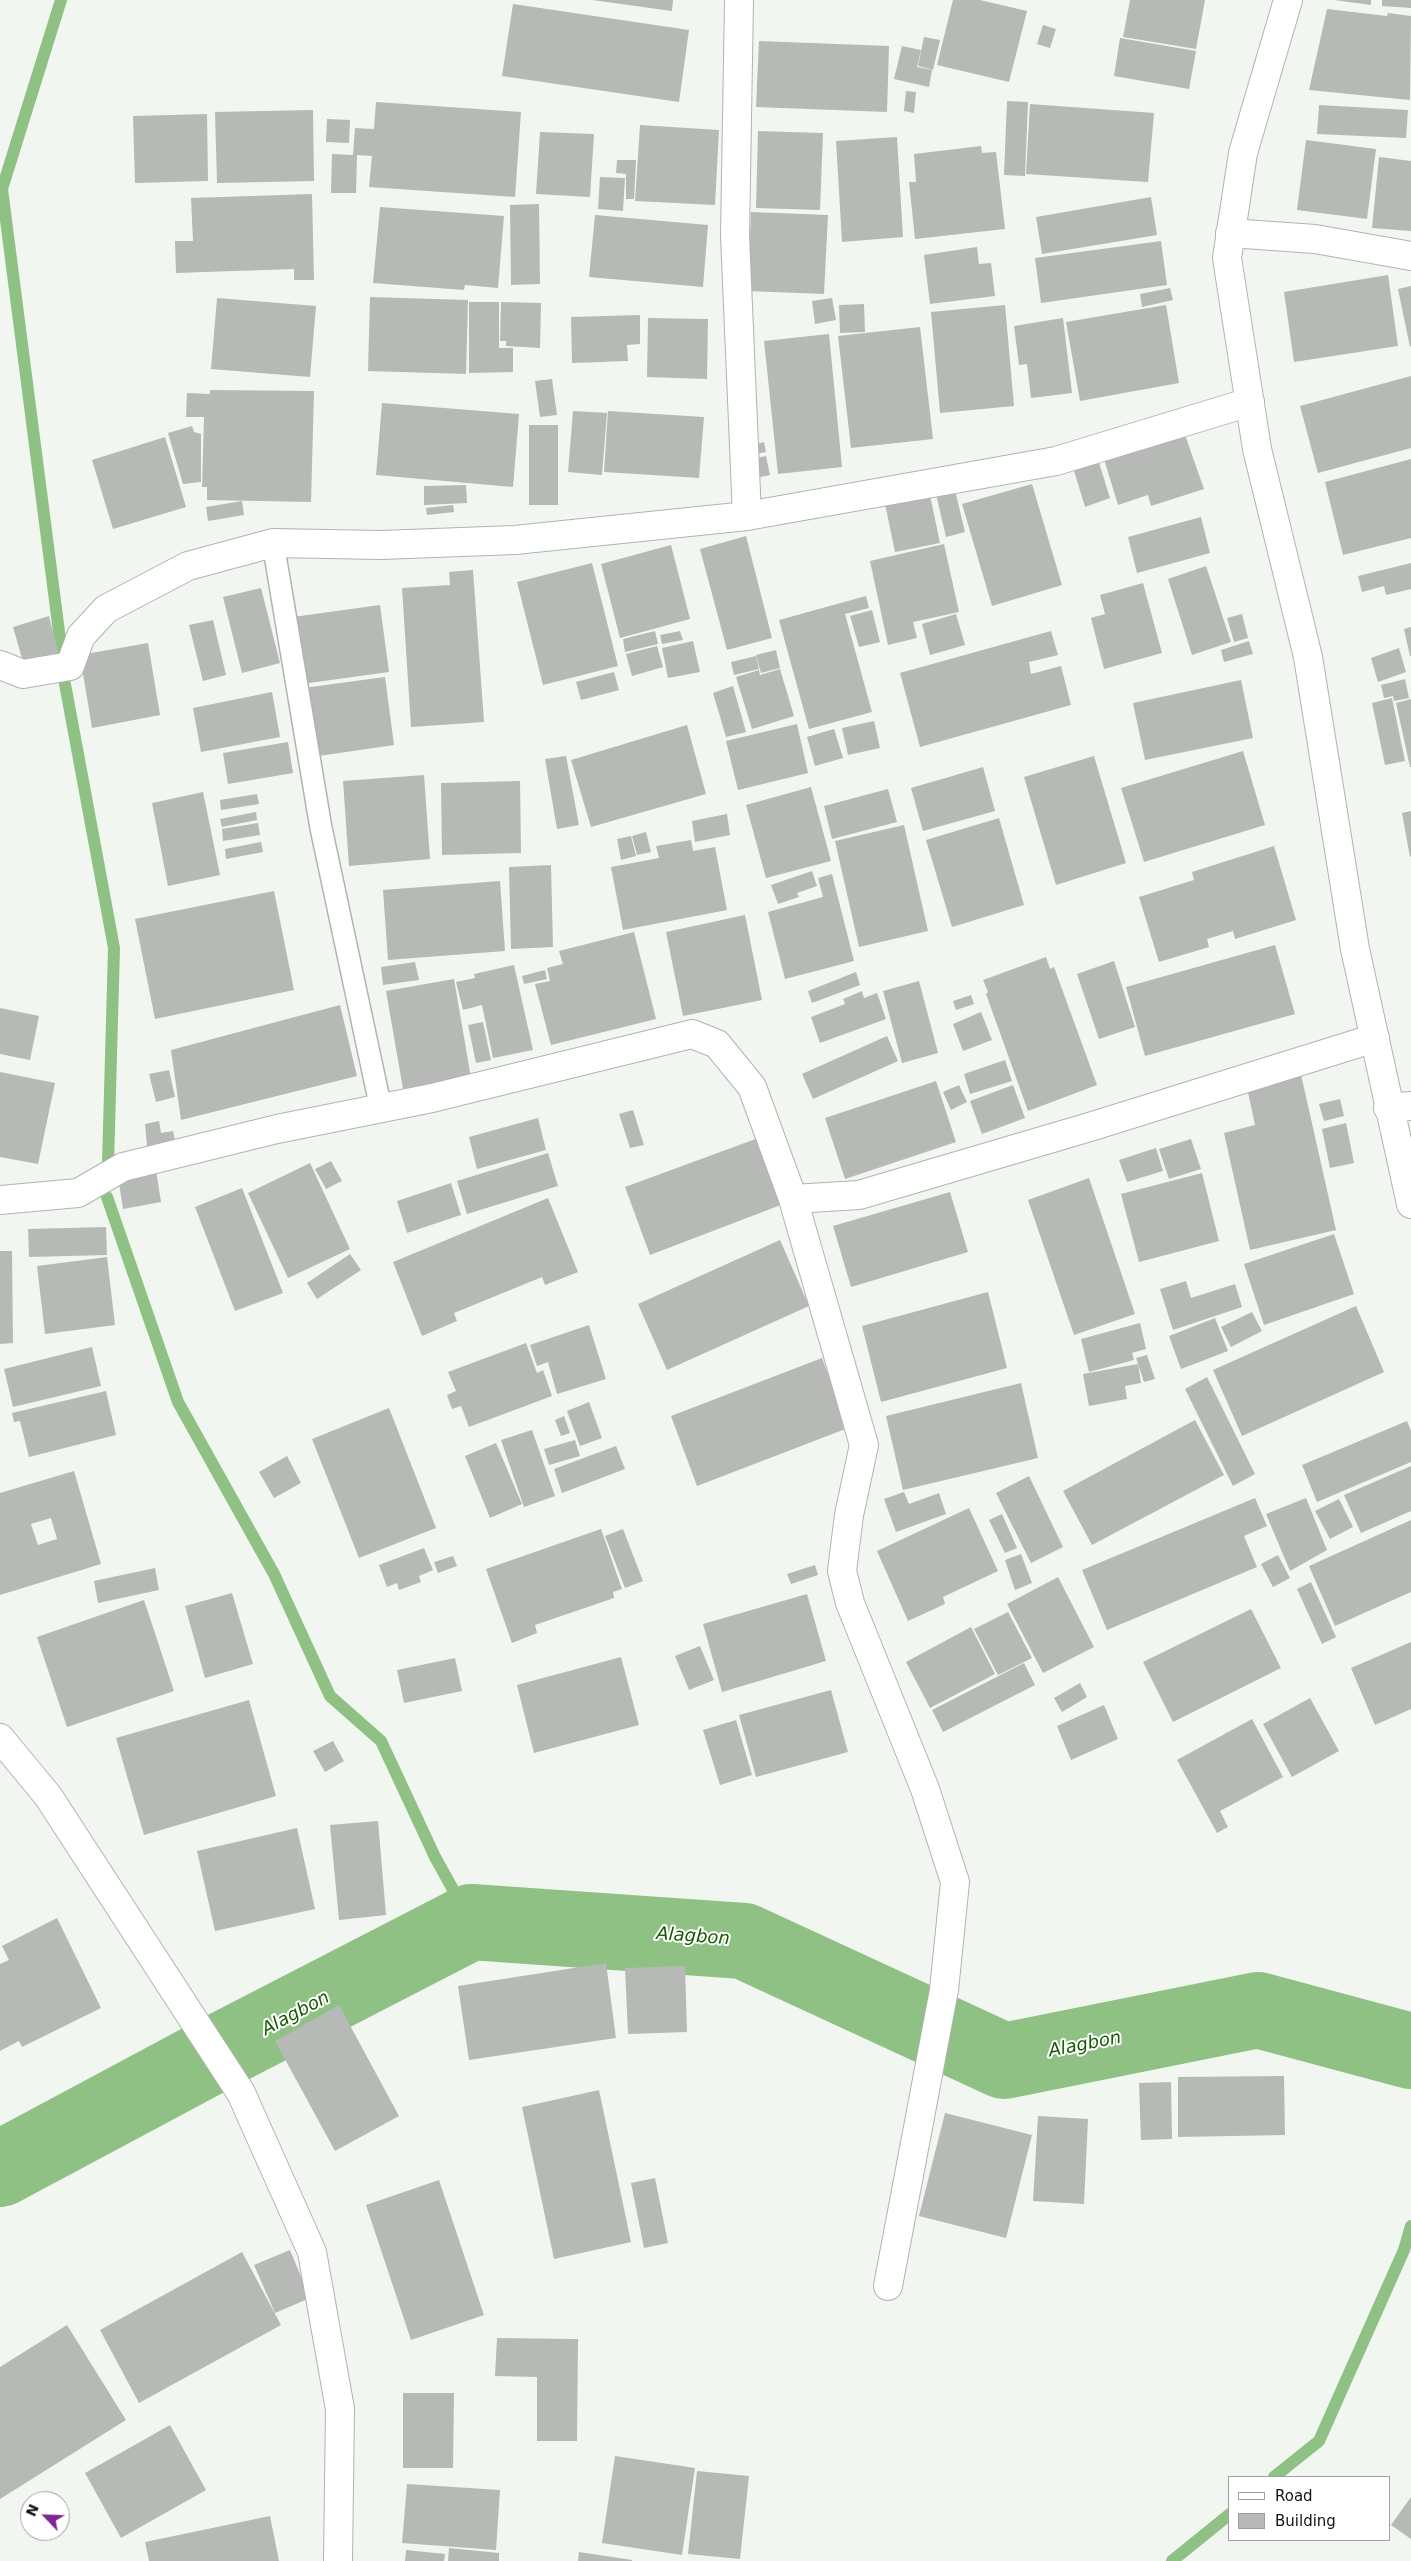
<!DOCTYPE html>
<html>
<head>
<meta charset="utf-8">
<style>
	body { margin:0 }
	#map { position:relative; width:1411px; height:2561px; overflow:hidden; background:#f2f6f1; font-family:"DejaVu Sans",sans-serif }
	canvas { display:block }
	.legend { position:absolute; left:1228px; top:2476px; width:162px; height:65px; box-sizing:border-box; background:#fff; border:1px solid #a0a0a0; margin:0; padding:6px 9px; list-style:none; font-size:15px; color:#111211 }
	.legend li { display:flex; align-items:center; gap:10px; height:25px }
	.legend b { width:25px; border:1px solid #a0a0a0 }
	.north { position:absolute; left:20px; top:2491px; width:50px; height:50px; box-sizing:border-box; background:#fff; border:1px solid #a0a0a0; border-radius:50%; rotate:294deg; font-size:14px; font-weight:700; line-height:20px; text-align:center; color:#111211 }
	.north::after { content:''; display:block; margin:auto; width:18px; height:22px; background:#802693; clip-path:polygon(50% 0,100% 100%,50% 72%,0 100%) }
</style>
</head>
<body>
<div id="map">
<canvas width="1411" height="2561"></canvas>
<ul class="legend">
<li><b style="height:6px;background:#fff"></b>Road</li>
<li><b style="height:14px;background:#b6b9b5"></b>Building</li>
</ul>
<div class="north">N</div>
</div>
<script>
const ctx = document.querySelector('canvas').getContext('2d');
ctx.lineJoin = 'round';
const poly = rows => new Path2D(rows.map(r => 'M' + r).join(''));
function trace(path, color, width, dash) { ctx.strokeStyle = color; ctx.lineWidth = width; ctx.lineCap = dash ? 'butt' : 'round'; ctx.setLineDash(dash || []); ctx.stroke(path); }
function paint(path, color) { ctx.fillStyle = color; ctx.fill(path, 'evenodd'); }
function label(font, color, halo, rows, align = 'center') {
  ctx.font = font + ' "DejaVu Sans",sans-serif'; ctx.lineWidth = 4; ctx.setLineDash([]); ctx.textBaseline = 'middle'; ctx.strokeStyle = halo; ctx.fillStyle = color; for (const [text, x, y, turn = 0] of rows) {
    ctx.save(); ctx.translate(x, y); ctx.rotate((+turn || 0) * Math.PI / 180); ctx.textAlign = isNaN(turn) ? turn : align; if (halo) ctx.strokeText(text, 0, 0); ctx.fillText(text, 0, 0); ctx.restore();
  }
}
const stream = poly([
	[61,0,2,189,62,655],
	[65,684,114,948,108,1164],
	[107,1197,178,1402,274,1574,330,1696,381,1741,435,1857,471,1922],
	[1274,2477,1319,2441,1404,2250,1411,2226],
	[1172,2561,1230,2514]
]);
const river = poly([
	[0,2169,215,2054,471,1922,744,1941,1004,2061,1258,2010,1411,2051]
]);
const building = poly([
	[592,0,673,0,672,11],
	[953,0,980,0,1027,11,1009,82,937,65],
	[1130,0,1205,0,1196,49,1123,37],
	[1334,0,1371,0,1371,5],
	[1382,0,1411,0,1411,8,1382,6],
	[513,4,689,30,679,102,502,76],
	[1327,9,1387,16,1388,13,1411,16,1410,100,1309,90],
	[1043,25,1056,29,1050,48,1037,44],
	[924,37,940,40,933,70,918,66],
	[1120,38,1196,51,1189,89,1114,76],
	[759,41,889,46,887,112,756,107],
	[902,46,921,50,917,67,932,70,929,87,894,79],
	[906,91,916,92,914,113,904,111],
	[1007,101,1028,102,1025,176,1004,175],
	[376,102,521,112,515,197,369,187,372,156,357,155,356,193,331,193,332,154,353,155,355,128,374,129],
	[1030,104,1154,113,1148,182,1026,174],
	[1319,105,1408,110,1406,138,1317,134],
	[313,110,314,181,217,183,215,112],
	[207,114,208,181,135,183,133,116],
	[327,119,350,120,349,143,326,142],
	[640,125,719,130,715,205,635,201],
	[758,131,823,133,820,210,756,208],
	[540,132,594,134,590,197,536,194],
	[897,137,903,237,842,242,836,141],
	[1306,140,1376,149,1367,219,1297,210],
	[981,146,982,153,996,152,1005,229,915,239,909,182,916,182,914,154],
	[1379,157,1411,161,1411,231,1372,228],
	[617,160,636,160,634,199,626,199,626,174,616,173],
	[600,177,625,178,623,211,598,209],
	[312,194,314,280,294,280,294,269,176,273,175,241,193,241,191,198],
	[1151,197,1157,235,1042,254,1036,217],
	[539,204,540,284,511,285,510,205],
	[380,207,504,216,498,288,465,285,464,290,373,283],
	[751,212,828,215,824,294,748,291],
	[595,215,708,225,703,287,589,277],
	[1161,241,1167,285,1041,303,1035,258],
	[977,247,979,264,991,263,995,296,930,304,924,255],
	[1388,275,1398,346,1294,362,1284,292],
	[1411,286,1411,346,1410,347,1398,289],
	[1170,288,1173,300,1142,307,1140,294],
	[370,297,468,300,466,374,368,371],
	[217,298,316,306,310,377,211,369],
	[832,298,836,320,815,324,812,301],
	[469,302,499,302,499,348,513,348,513,372,469,373],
	[501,302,541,303,540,348,506,346,506,341,500,341],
	[864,304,865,332,840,333,839,305],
	[1005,305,1014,406,940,413,931,312],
	[1166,305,1179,383,1080,401,1066,322],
	[640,315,640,344,627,345,628,361,572,363,571,317],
	[648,318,708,319,707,379,647,377],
	[1063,318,1072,393,1031,398,1027,364,1019,365,1014,326],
	[920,327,933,439,851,448,838,336],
	[829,334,842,467,778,474,764,341],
	[1411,376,1411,448,1318,473,1300,406],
	[552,379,557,415,540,417,535,381],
	[210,390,314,391,311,502,207,500,207,487,202,487,204,417,186,417,187,393,210,394],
	[382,403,519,414,513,487,376,475],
	[573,411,607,413,602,475,568,472],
	[608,411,704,417,699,478,604,472],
	[529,425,558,425,558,505,529,505],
	[192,426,194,432,201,434,201,482,183,484,168,433],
	[1184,432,1204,489,1151,506,1148,495,1118,505,1104,459],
	[165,437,186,507,113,529,92,460],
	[764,442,766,452,748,456,746,447],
	[766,456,770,475,750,479,746,460],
	[1097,456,1110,498,1085,507,1072,464],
	[1411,459,1411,538,1343,555,1325,482],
	[1032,484,1062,585,992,606,962,504],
	[466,485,467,503,424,505,424,486],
	[955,490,965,532,946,537,936,494],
	[930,495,940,543,895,552,885,504],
	[242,501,244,515,208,521,206,507],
	[453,505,454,512,427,515,426,508],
	[1201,517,1210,553,1137,573,1128,537],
	[746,536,772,638,727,650,700,549],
	[944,544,959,612,913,622,917,638,888,645,870,561],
	[671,545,690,619,620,638,601,564],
	[592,563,618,666,543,685,517,582],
	[1411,563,1411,589,1386,595,1384,586,1362,592,1358,576],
	[1206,566,1231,642,1192,655,1168,579],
	[473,570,484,722,411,727,402,588,450,585,449,572],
	[1143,583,1162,653,1104,669,1091,618,1105,614,1100,595],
	[261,588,280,663,242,673,223,597],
	[866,596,869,608,845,614,872,712,809,729,779,620],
	[380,605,389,672,302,684,293,617],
	[872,610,880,642,859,647,850,616],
	[956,614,965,645,930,655,922,624],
	[1242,614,1248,638,1234,642,1227,618],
	[49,616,60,659,25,669,13,627],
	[213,620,226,675,203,681,189,625],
	[1411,627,1411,656,1410,656,1404,629],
	[655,631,658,644,625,652,623,639],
	[680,631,683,640,662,644,660,635],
	[1051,631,1058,655,1029,662,1031,674,1061,666,1071,705,920,747,900,673],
	[693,641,700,672,668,678,662,648],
	[1249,641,1253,654,1224,662,1221,650],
	[148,643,160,715,92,728,80,655],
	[657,646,663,667,632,676,626,654],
	[1399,648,1406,672,1378,682,1371,658],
	[776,650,780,668,761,673,756,655],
	[756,656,759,669,734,675,731,662],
	[780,669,794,716,752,729,736,677,759,670,760,675],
	[614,672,619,690,581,700,576,682],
	[385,677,394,745,312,757,303,688],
	[1405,679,1409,698,1394,701,1393,696,1384,698,1381,685],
	[1241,680,1253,738,1145,760,1133,703],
	[733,686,746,732,726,737,713,693],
	[272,692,280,737,201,752,193,708],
	[1392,698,1405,761,1385,765,1372,703],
	[1411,699,1411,767,1410,767,1396,703],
	[874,721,880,748,848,755,842,728],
	[797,724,808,773,738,790,726,741],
	[687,725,706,794,591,827,571,760],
	[834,729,843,758,815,766,807,737],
	[288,742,293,773,228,784,223,753],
	[1243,751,1265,825,1144,862,1121,788],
	[566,756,579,825,557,829,545,759],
	[1094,756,1126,863,1056,885,1024,777],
	[983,767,995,811,923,831,911,788],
	[424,775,430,859,349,866,343,781],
	[520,781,521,853,442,855,441,783],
	[811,787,831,861,766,878,746,805],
	[888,789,897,822,832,839,824,806],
	[203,792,220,875,168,886,152,803],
	[257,794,259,804,221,810,220,800],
	[1411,811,1411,856,1410,857,1402,813],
	[256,812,257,820,222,827,220,819],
	[727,814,730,835,695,842,692,821],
	[999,818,1024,905,952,927,926,840],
	[258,823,260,835,223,841,222,829],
	[904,825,928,931,859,947,835,841],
	[646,832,651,852,637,855,632,836],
	[631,836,636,856,621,860,617,839],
	[691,840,693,851,715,847,727,910,623,930,611,867,659,858,656,846],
	[261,842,263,852,226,859,225,849],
	[1274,846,1296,920,1235,939,1233,931,1207,939,1209,947,1159,962,1139,897,1194,880,1192,872],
	[551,865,553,947,511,949,509,867],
	[812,871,817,886,797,893,799,897,778,904,771,885],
	[832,874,854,961,785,979,768,912,823,897,818,878],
	[500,881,505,951,388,960,383,890],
	[274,891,294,990,155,1019,135,919],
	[745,915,762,1000,683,1016,666,932],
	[634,932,656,1019,551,1045,535,984,550,981,547,968,563,964,559,951],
	[1275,945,1295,1014,1145,1056,1126,987],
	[1046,957,1050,969,1054,967,1097,1085,1028,1111,986,994,988,992,983,980],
	[1114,961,1135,1027,1099,1039,1077,974],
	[415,962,419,980,383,985,381,967],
	[514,965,533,1050,493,1058,482,1005,463,1010,456,982,475,978,474,974],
	[545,970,547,979,524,984,522,976],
	[856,972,860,985,812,1003,808,991],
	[454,979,471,1078,403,1089,386,991],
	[919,981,938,1053,902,1063,883,991],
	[862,991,864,998,877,993,886,1019,820,1043,811,1017,845,1004,843,999],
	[971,995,974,1004,956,1010,953,1001],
	[340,1005,357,1076,181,1120,171,1050],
	[0,1008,39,1016,30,1060,0,1054],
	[981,1012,992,1040,963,1051,953,1024],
	[483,1022,491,1060,476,1063,468,1025],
	[887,1036,898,1061,813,1099,802,1074],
	[1005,1060,1012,1081,970,1094,964,1074],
	[169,1070,175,1097,156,1102,149,1074],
	[1300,1070,1336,1230,1250,1250,1224,1133,1255,1125,1246,1083],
	[0,1072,55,1083,38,1164,0,1157],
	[936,1081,956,1142,845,1179,825,1118],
	[959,1085,967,1102,951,1110,943,1092],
	[1013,1085,1025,1118,982,1134,970,1101],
	[1340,1099,1344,1116,1324,1121,1319,1104],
	[633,1110,644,1145,630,1148,619,1114],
	[538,1118,546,1150,477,1169,469,1137],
	[159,1121,161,1133,173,1131,177,1150,148,1156,145,1124],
	[1346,1123,1354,1163,1330,1168,1322,1129],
	[761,1137,786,1203,650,1255,625,1187],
	[1191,1139,1201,1169,1169,1179,1159,1149],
	[1156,1148,1163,1171,1127,1182,1119,1160],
	[548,1153,558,1186,467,1214,457,1181],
	[331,1161,342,1181,326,1189,315,1169],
	[310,1163,350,1249,288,1278,248,1193],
	[156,1170,161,1202,123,1209,118,1177],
	[1202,1173,1219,1241,1139,1262,1121,1194],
	[1089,1178,1135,1314,1074,1335,1028,1200],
	[451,1183,461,1215,407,1233,397,1201],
	[242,1188,283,1293,235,1311,195,1207],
	[950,1192,968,1252,851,1287,833,1226],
	[548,1198,578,1272,545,1285,542,1277,454,1313,457,1321,422,1336,393,1262],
	[106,1227,107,1255,29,1257,28,1229],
	[1334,1234,1354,1294,1264,1325,1244,1264],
	[780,1240,809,1306,667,1370,638,1304],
	[0,1251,12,1251,13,1343,0,1344],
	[350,1254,361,1270,317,1299,307,1283],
	[107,1257,115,1325,45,1334,37,1266],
	[1186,1281,1191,1298,1235,1284,1242,1307,1173,1330,1160,1289],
	[988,1292,1007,1368,881,1402,862,1326],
	[1356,1306,1384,1372,1242,1436,1213,1370],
	[1252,1312,1262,1331,1231,1347,1221,1327],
	[1215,1318,1228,1351,1181,1369,1169,1336],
	[1140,1323,1146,1349,1132,1353,1134,1360,1089,1372,1081,1339],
	[589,1325,606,1379,557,1394,548,1362,537,1366,530,1345],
	[526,1343,537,1373,543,1370,552,1396,469,1427,461,1406,452,1409,447,1395,456,1391,448,1372],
	[92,1347,101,1386,13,1407,4,1369],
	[1147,1355,1155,1379,1144,1382,1136,1358],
	[822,1358,848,1428,697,1486,671,1416],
	[1138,1364,1141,1383,1125,1386,1127,1399,1089,1406,1083,1374],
	[1207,1377,1255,1474,1233,1486,1185,1389],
	[1021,1383,1038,1458,903,1490,886,1416],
	[106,1391,116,1435,29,1457,20,1421,14,1422,12,1413],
	[589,1402,602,1438,580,1446,567,1411],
	[389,1408,436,1528,359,1558,312,1439],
	[564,1416,570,1433,561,1436,555,1420],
	[1195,1420,1224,1475,1092,1545,1063,1491],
	[1407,1421,1411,1431,1411,1462,1317,1502,1302,1465],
	[532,1430,555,1496,524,1507,501,1440],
	[575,1440,580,1456,549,1465,544,1449],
	[496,1443,522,1504,490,1518,465,1456],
	[616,1446,625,1469,562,1493,554,1469],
	[287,1456,301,1483,274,1498,259,1472],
	[1411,1466,1411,1511,1361,1533,1344,1495],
	[74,1471,101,1564,0,1595,0,1493],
	[51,1518,57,1539,38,1545,31,1524],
	[1029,1476,1063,1547,1031,1563,996,1493],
	[904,1492,909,1504,939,1493,946,1514,896,1532,884,1499],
	[1255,1498,1267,1526,1244,1536,1257,1567,1107,1630,1082,1570],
	[1306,1498,1327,1550,1290,1571,1266,1514],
	[1339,1499,1353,1527,1330,1539,1315,1511],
	[969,1508,998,1571,943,1597,945,1604,908,1621,877,1551],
	[1002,1514,1017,1548,1005,1553,989,1520],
	[1411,1520,1411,1592,1335,1626,1309,1566],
	[601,1529,622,1589,613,1592,614,1598,535,1625,537,1633,512,1643,486,1569],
	[623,1529,643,1581,625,1588,605,1536],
	[424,1548,433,1570,419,1576,421,1582,399,1590,397,1583,387,1587,379,1565],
	[1021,1554,1032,1583,1015,1590,1005,1560],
	[1278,1555,1290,1578,1273,1587,1261,1564],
	[453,1556,457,1566,438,1573,434,1562],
	[815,1565,818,1575,791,1584,787,1574],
	[155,1568,159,1590,98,1603,94,1581],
	[1058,1577,1094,1647,1043,1673,1007,1604],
	[1311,1582,1336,1637,1322,1644,1297,1589],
	[232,1593,253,1664,205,1678,185,1606],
	[807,1594,826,1661,722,1692,703,1624],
	[144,1600,174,1691,67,1727,37,1637],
	[1251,1609,1281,1668,1173,1722,1143,1662],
	[1008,1612,1032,1658,998,1675,974,1629],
	[971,1627,995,1674,930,1708,906,1662],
	[1411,1642,1411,1709,1375,1725,1351,1668],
	[700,1646,714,1680,689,1690,675,1656],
	[621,1657,639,1725,534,1753,517,1685],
	[455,1658,462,1691,404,1703,397,1670],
	[1024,1663,1035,1685,943,1732,932,1710],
	[1080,1683,1087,1697,1062,1712,1054,1698],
	[831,1690,848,1752,756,1777,739,1715],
	[1310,1698,1339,1751,1292,1777,1263,1724],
	[249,1700,276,1796,144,1835,116,1738],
	[1104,1705,1118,1739,1071,1760,1057,1726],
	[1252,1719,1283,1777,1220,1811,1228,1827,1217,1833,1177,1760],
	[736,1720,752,1775,720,1785,703,1730],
	[333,1741,344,1761,325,1772,313,1751],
	[378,1821,386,1915,339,1920,330,1825],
	[297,1828,315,1909,215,1931,197,1851],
	[57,1918,101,2008,22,2047,19,2041,0,2051,0,1964,9,1960,2,1946],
	[606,1963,616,2038,469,2060,458,1986],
	[685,1966,687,2032,628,2034,625,1968],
	[339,2005,399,2116,335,2151,275,2041],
	[1284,2076,1285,2135,1178,2137,1178,2077],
	[1171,2082,1172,2139,1141,2140,1139,2083],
	[599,2090,631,2242,554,2259,522,2107],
	[945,2113,1032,2135,1006,2238,919,2216],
	[1038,2116,1088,2119,1084,2204,1033,2201],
	[655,2178,668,2243,644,2248,631,2183],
	[439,2180,484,2315,411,2340,366,2205],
	[290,2250,310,2298,275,2313,254,2265],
	[242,2252,281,2325,139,2403,100,2330],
	[67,2325,126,2420,0,2499,0,2367],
	[497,2338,578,2339,577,2441,537,2441,537,2377,495,2376],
	[403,2393,454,2393,453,2468,403,2468],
	[170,2425,206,2490,121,2538,85,2473],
	[615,2456,695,2468,682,2555,602,2543],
	[697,2471,749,2476,740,2559,688,2554],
	[407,2484,500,2490,496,2550,402,2543],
	[1411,2497,1411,2539,1391,2525],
	[270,2516,279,2561,149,2561,145,2542],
	[449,2548,499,2553,499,2561,448,2561],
	[406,2550,445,2554,444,2561,405,2561],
	[579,2552,632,2560,632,2561,578,2561]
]);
const service = poly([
	[273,543,321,828,381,1109]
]);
const minor = poly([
	[739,0,735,236,747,516],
	[1230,233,1315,239,1411,256],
	[0,665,23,674,70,666,81,636,106,609,188,566,273,543,381,545,515,540,747,516,1056,461,1250,402],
	[1388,1108,1411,1106],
	[793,1199,859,1195,1093,1126,1375,1038],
	[0,1200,78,1193,123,1167,277,1129,432,1098,692,1034,717,1044,752,1087,793,1199,864,1445,849,1515,842,1571,850,1603,925,1789,955,1882,944,1990,888,2286],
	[0,1738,48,1796,241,2093,312,2252,340,2409,338,2561]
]);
const primary = poly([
	[1288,0,1243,153,1227,258,1257,449,1308,657,1355,949,1411,1204]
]);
const waterNames = [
	["Alagbon",693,1937,4],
	["Alagbon",296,2014,-28],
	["Alagbon",1085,2045,-11]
];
trace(stream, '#8ec183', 12);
trace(river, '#8ec183', 76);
paint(building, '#b6b9b5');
trace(service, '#b0b4af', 24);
trace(minor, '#b0b4af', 30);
trace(primary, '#b0b4af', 30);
trace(service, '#fff', 21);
trace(minor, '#fff', 28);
trace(primary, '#fff', 28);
label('italic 18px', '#165900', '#fff', waterNames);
</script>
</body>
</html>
